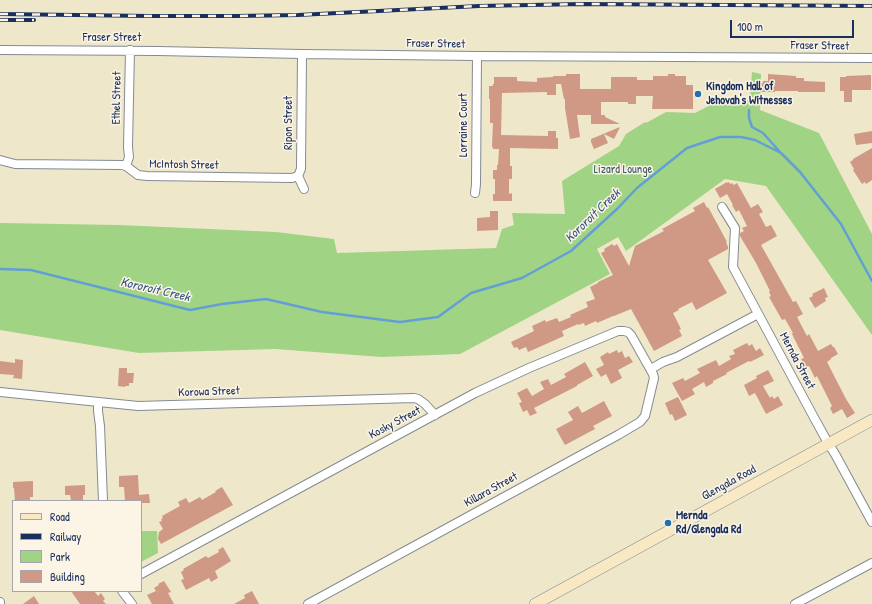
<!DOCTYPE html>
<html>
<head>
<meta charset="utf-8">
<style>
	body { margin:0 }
	#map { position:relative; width:872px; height:604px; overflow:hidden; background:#eee7ca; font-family:"Patrick Hand",sans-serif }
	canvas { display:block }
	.legend { position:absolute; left:12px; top:500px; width:130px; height:92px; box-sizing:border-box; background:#fcf5e5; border:1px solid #a2a6af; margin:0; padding:5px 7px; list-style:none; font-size:12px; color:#1b2f5e }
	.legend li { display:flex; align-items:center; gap:8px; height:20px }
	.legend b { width:20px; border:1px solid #a2a6af }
	.scale { position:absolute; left:730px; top:20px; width:124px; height:18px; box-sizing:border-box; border:2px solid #1b2f5e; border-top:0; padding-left:5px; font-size:12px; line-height:14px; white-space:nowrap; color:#1b2f5e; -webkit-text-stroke:3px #fcf5e5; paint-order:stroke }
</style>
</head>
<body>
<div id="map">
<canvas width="872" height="604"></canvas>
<ul class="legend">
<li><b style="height:5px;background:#f8e8c3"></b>Road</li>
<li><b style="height:5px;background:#1b2f5e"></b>Railway</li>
<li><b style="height:11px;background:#a0d484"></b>Park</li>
<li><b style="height:11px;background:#cf9985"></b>Building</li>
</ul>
<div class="scale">100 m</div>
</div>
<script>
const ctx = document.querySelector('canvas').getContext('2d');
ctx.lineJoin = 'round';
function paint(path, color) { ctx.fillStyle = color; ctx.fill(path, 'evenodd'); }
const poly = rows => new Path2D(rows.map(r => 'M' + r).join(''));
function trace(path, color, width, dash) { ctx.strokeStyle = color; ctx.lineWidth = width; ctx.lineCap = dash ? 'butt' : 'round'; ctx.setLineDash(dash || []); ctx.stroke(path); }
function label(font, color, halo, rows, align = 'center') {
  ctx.font = font + ' "Patrick Hand",sans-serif'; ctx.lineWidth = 3; ctx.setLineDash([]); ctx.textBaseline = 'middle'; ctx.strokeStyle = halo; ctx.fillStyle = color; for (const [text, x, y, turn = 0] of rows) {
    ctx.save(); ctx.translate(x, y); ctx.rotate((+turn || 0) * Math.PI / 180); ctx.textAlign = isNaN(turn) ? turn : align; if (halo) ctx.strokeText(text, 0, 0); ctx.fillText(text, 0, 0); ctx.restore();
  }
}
const green = poly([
	[752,72,761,74,760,110,819,133,872,234,872,335,766,186,725,179,626,251,618,237,597,249,610,274,460,354,382,357,275,349,139,353,0,330,0,223,119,225,276,232,334,239,337,253,496,248,502,229,514,225,512,213,565,214,562,181,619,146,626,134,645,122,646,123,666,112,695,113,716,102,750,100],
	[141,531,157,531,158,553,141,562]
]);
const stream = poly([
	[749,110,749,118,752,127,763,133,780,152],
	[0,269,31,270,190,310,222,304,266,299,322,312,400,322,438,317,471,293,522,278,571,251,617,209,637,188,687,148,720,137,741,137,755,140,781,153,800,172,841,224,872,281]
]);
const building = poly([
	[566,74,580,74,580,89,611,89,611,77,637,77,637,80,653,80,653,76,668,76,668,74,675,74,675,76,686,76,686,85,693,85,693,109,652,109,653,96,636,96,636,104,628,104,628,102,601,102,601,115,605,115,605,117,620,124,591,124,591,115,577,115,580,137,570,139,565,108,565,99,564,99,561,84,556,84,556,95,547,95,547,92,502,93,501,135,548,136,548,131,556,131,556,138,558,138,558,149,510,148,510,166,512,166,512,179,509,179,509,194,512,193,512,201,493,201,493,194,495,194,495,179,493,179,493,170,497,170,497,165,498,165,499,149,493,149,492,146,493,123,490,123,490,99,489,99,489,86,493,86,493,84,494,84,494,77,517,77,517,81,537,82,537,78,553,77,553,76,566,76],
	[768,74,796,76,796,78,804,78,804,81,825,82,825,92,798,92,798,91,775,91,775,92,760,92,760,83,763,83,763,81,768,81],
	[871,75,871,90,852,90,852,102,844,102,844,91,840,91,840,77,846,77,846,76],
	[620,127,614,139,604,134,608,143,594,149,591,142,591,139],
	[872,131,872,143,856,145,854,134],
	[872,148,872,180,866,184,865,182,862,184,853,170,854,169,850,162,853,160,853,159],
	[727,182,727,183,729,182,730,184,732,183,734,185,737,183,751,208,758,204,763,212,759,214,766,227,771,225,777,236,761,245,793,302,796,301,803,314,797,317,807,336,809,334,818,351,831,344,833,347,834,347,838,354,831,358,831,359,827,362,846,399,855,413,847,418,842,409,833,414,830,408,832,406,817,376,815,378,809,366,806,368,801,359,804,358,792,334,793,333,785,319,782,320,769,297,771,296,769,292,770,291,756,263,740,236,740,233,744,231,742,228,747,226,739,210,736,212,732,205,733,205,727,194,720,198,715,189],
	[704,202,707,208,708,207,719,227,727,242,726,242,728,247,728,249,708,260,727,293,696,310,692,302,678,309,679,310,673,313,681,329,679,330,682,336,654,351,631,309,614,316,613,316,597,323,596,321,585,326,584,323,578,325,578,324,562,331,564,336,528,352,526,347,519,350,517,347,514,348,511,342,534,331,532,326,545,320,546,322,557,318,559,322,571,317,570,315,588,307,586,302,595,299,590,287,598,283,598,282,613,275,601,253,605,251,604,249,612,244,614,246,617,244,629,266,635,246,664,231,662,229,695,211,693,208],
	[490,211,498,211,498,230,477,231,477,218,490,217],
	[824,288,828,297,825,298,826,301,815,308,809,298,813,296,812,294],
	[747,343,749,346,752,344,756,351,760,348,764,355,750,362,749,361,726,373,727,374,713,381,713,383,706,387,704,382,692,389,695,394,682,401,672,383,683,378,685,381,700,373,697,369,716,360,719,366,731,359,729,356,735,354,733,350],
	[617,350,618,353,622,351,625,358,629,356,633,362,618,370,622,378,611,384,606,374,601,377,596,369,604,365,600,357,608,352,609,354],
	[15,359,23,360,22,379,13,378,14,375,0,374,0,361,15,363],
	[585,362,593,376,577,385,577,386,534,408,537,413,530,416,527,410,523,412,519,403,522,402,517,393,527,388,532,396,544,389,540,382,548,379,551,385,566,377,564,374],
	[119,368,127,368,127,373,134,373,133,383,129,383,129,386,125,386,125,387,118,386],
	[768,370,774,381,763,386,770,398,772,396,774,399,778,396,783,405,766,414,755,393,749,396,744,385,757,378,756,376],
	[678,397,687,415,675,421,672,414,670,415,665,403],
	[604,401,612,416,593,426,595,429,565,445,556,429,573,420,568,412,578,406,582,413],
	[138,475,139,495,149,494,150,503,141,503,141,501,125,501,124,487,119,487,119,476],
	[33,481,33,497,30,497,30,501,15,501,14,488,13,488,13,482],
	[85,485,85,495,83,495,83,500,71,500,70,495,65,495,65,486],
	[222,487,233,505,161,544,158,539,159,532,163,529,159,522,162,521,161,519,163,518,162,516,180,506,178,502,186,498,189,503,200,497,202,500,216,492,215,491],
	[223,547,231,561,215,571,218,578,211,582,209,578,186,590,181,580,184,579,181,572,184,570,183,569,206,556,208,558,219,552,218,550],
	[164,581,171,592,168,593,174,604,152,604,147,595,156,591,154,588,159,585,158,584],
	[71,591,94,591,98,596,101,593,105,599,103,601,106,604,80,604],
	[252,591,259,604,234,604,245,598,244,595],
	[34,596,39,604,23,604]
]);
const street = poly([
	[0,50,158,51,302,54,477,56,872,58],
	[302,54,301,169,298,176,304,189],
	[0,160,15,164,122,165,126,166,138,175,147,176,292,178,298,176],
	[126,166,129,157,128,147,130,50],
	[475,193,476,184,477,56],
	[722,207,735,228,733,267,811,412,828,443,835,454,872,522],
	[651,369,663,362,677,357,758,314],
	[0,392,138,406,414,398,418,399,425,404,435,415],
	[98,402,98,411,100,426,103,501],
	[141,574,475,393,529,368,618,331,624,331,628,332,631,335,653,374,654,378,645,416,640,422,618,435,308,604],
	[122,591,132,604],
	[0,602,0,604],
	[795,604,872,563]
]);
const secondary = poly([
	[535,604,872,420]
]);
const rail = poly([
	[0,14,149,16,236,16,298,15,479,6,582,4,872,6],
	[0,20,34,20]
]);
const markers = [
	[698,94,4,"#1f6fb2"],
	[668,523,4,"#1f6fb2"]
];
const streetNames = [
	["Fraser Street",112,38],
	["Fraser Street",436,44,1],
	["Fraser Street",820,46,1],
	["Ethel Street",117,98,-89],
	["Ripon Street",289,123,-90],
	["Lorraine Court",464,125,-90],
	["McIntosh Street",184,165,1],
	["Mernda Street",797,361,62],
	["Korowa Street",209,392,-2],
	["Kosky Street",395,423,-28],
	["Glengala Road",729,483,-29],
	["Killara Street",491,490,-29]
];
const poiNames = [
	["Kingdom Hall of",706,87],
	["Jehovah's Witnesses",706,101],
	["Mernda",676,516],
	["Rd/Glengala Rd",676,530]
];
const parkNames = [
	["Lizard Lounge",623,170]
];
const waterNames = [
	["Kororoit Creek",593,216,-44],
	["Kororoit Creek",155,290,13]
];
paint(green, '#a0d484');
trace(stream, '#639fd4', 2.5);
paint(building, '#cf9985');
trace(street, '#848b94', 10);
trace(secondary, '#848b94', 12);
trace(street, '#fff', 8);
trace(secondary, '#f8e8c3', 11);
trace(rail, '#1b2f5e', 4);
trace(rail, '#fcf5e5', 2.5, [8]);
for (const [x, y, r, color] of markers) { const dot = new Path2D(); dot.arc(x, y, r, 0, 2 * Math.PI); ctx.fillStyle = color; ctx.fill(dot); trace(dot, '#fcf5e5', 1.5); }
label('12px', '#1b2f5e', '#fcf5e5', streetNames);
label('bold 12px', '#1b2f5e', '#fcf5e5', poiNames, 'left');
label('12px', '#3c5868', '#fcf5e5', parkNames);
label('italic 13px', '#345687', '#fcf5e5', waterNames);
</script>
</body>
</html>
